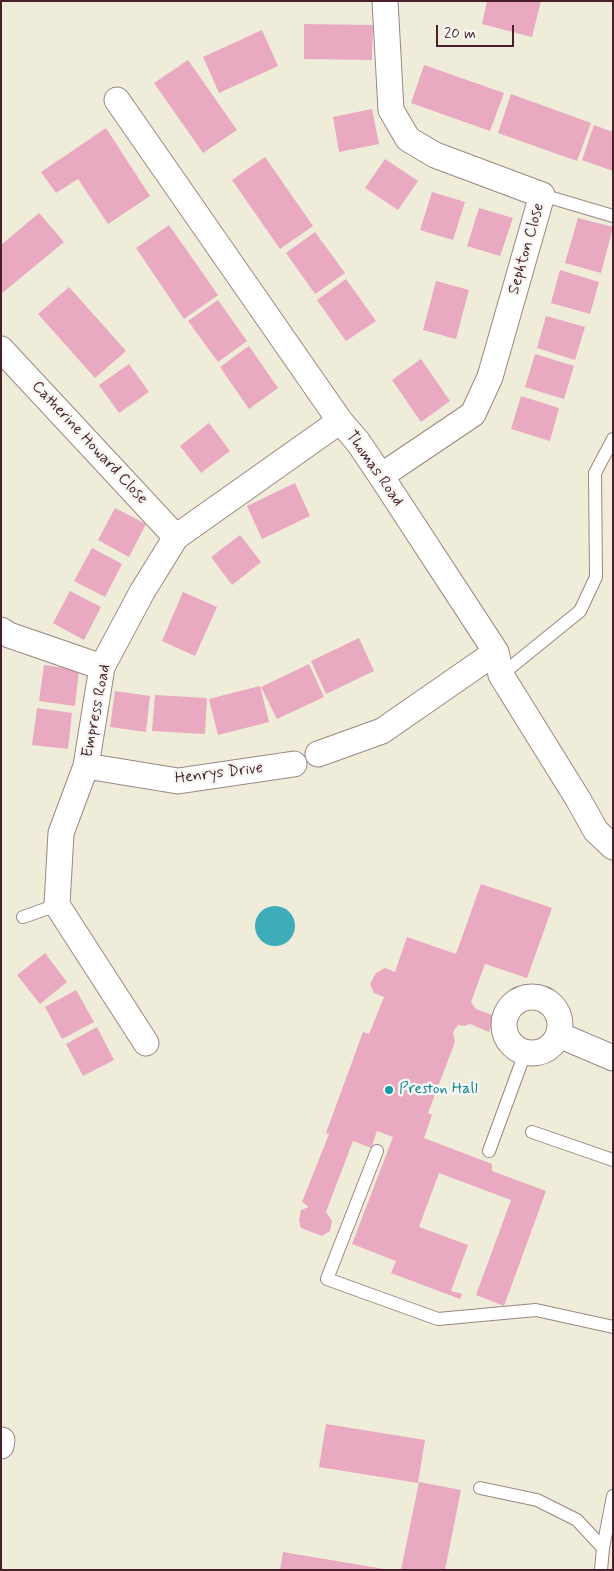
<!DOCTYPE html>
<html>
<head>
<meta charset="utf-8">
<style>
	body { margin:0 }
	#map { position:relative; width:614px; height:1571px; overflow:hidden; background:#efecd9; font-family:Mynerve,sans-serif }
	canvas { display:block }
	.frame { position:absolute; inset:0; border:2px solid #4a1f2b; pointer-events:none }
	.scale { position:absolute; left:436px; top:25px; width:78px; height:22px; box-sizing:border-box; border:2px solid #4a1f2b; border-top:0; padding-left:6px; font-size:15px; line-height:18px; white-space:nowrap; color:#4a1f2b; -webkit-text-stroke:4px #f6f6f2; paint-order:stroke }
</style>
</head>
<body>
<div id="map">
<canvas width="614" height="1571"></canvas>
<div class="frame"></div>
<div class="scale">20 m</div>
</div>
<script>
const ctx = document.querySelector('canvas').getContext('2d');
ctx.lineJoin = 'round';
function paint(path, color) { ctx.fillStyle = color; ctx.fill(path, 'evenodd'); }
const poly = rows => new Path2D(rows.map(r => 'M' + r).join(''));
function trace(path, color, width, dash) { ctx.strokeStyle = color; ctx.lineWidth = width; ctx.lineCap = dash ? 'butt' : 'round'; ctx.setLineDash(dash || []); ctx.stroke(path); }
function label(font, color, halo, rows, align = 'center') {
  ctx.font = font + ' Mynerve,sans-serif'; ctx.lineWidth = 5; ctx.setLineDash([]); ctx.textBaseline = 'middle'; ctx.strokeStyle = halo; ctx.fillStyle = color; for (const [text, x, y, turn = 0] of rows) {
    ctx.save(); ctx.translate(x, y); ctx.rotate((+turn || 0) * Math.PI / 180); ctx.textAlign = isNaN(turn) ? turn : align; if (halo) ctx.strokeText(text, 0, 0); ctx.fillText(text, 0, 0); ctx.restore();
  }
}
const water = poly([
	'255 926a20 20 0 1 1 40 0a20 20 0 1 1-40 0Z'
]);
const building = poly([
	[487,1,541,1,532,37,482,24],
	[304,24,373,25,372,60,304,59],
	[262,30,278,66,219,93,203,57],
	[188,60,237,130,203,153,154,83],
	[424,65,504,93,490,131,411,103],
	[511,94,591,123,577,161,498,133],
	[372,109,379,144,339,152,333,117],
	[594,125,613,132,613,171,582,160],
	[106,128,150,196,108,224,78,179,56,193,41,172],
	[265,157,313,226,280,249,232,180],
	[385,159,418,181,398,210,365,188],
	[432,192,465,202,453,240,420,230],
	[479,208,513,218,500,256,467,246],
	[39,213,64,242,1,294,1,245],
	[578,218,613,227,601,273,565,263],
	[169,225,218,295,184,319,136,248],
	[315,232,345,273,315,294,286,253],
	[560,270,599,282,590,314,551,303],
	[346,279,376,321,346,341,317,300],
	[436,281,469,290,456,339,423,330],
	[69,287,126,351,95,378,38,314],
	[218,300,247,341,218,362,188,321],
	[546,316,585,327,575,360,537,348],
	[249,346,278,388,249,409,220,367],
	[535,354,574,366,564,399,525,387],
	[421,359,450,401,421,422,392,380],
	[129,364,149,392,119,413,99,385],
	[521,396,559,408,550,441,511,429],
	[209,423,230,451,201,473,180,446],
	[295,483,310,516,262,539,247,506],
	[115,508,146,524,129,557,98,540],
	[240,535,261,562,232,585,211,557],
	[92,548,122,564,105,597,74,581],
	[70,591,101,607,84,640,53,623],
	[183,592,217,607,195,656,162,641],
	[359,638,374,671,326,694,311,661],
	[309,664,324,697,277,719,261,687],
	[44,665,79,670,75,706,39,701],
	[260,686,269,722,218,735,209,699],
	[115,691,150,696,146,732,110,727],
	[155,695,207,698,205,734,152,731],
	[37,708,72,713,68,749,32,745],
	[481,884,552,908,527,978,485,964,471,1002,476,1009,495,1016,489,1032,470,1024,464,1026,458,1025,453,1032,455,1042,428,1113,432,1115,424,1138,492,1164,492,1171,546,1191,504,1306,476,1295,511,1200,439,1173,419,1227,468,1245,451,1291,462,1294,460,1299,391,1273,396,1261,352,1244,393,1137,377,1131,371,1148,353,1141,326,1212,332,1221,330,1231,322,1236,301,1228,299,1221,301,1210,309,1207,302,1202,329,1134,326,1133,363,1032,369,1034,384,997,374,993,370,984,376,973,385,968,395,972,407,937,456,954],
	[45,953,67,982,40,1004,17,975],
	[76,990,94,1022,62,1039,45,1007],
	[97,1027,114,1060,83,1076,66,1044],
	[326,1424,425,1440,418,1483,319,1467],
	[419,1482,461,1490,445,1570,401,1570],
	[283,1552,384,1569,384,1570,280,1570]
]);
const lane = poly([
	[542,195,613,216],
	[501,675,580,611,596,577,595,473,613,439],
	[23,917,57,905],
	[532,1132,613,1160],
	[377,1151,327,1279,438,1319,536,1310,613,1327],
	[489,1151,525,1053],
	[480,1488,537,1500,577,1520,603,1548],
	[601,1570,603,1548,613,1496]
]);
const street = poly([
	[117,100,340,421,358,442,381,476,496,652,501,675,578,799,596,831,613,847],
	[1,349,176,537],
	[381,476,473,414,490,377,542,195,435,155,408,139,391,110,385,1],
	[1,630,9,635,102,667],
	[318,754,382,731,496,652],
	[86,766,178,781,294,764],
	'504 1025a28 28 0 1 1 56 0a28 28 0 1 1-56 0Z',
	[559,1035,613,1058],
	[146,1043,57,905,61,833,86,766,102,667,142,592,176,537,340,421],
	[1,1446,2,1440]
]);
const markers = [
	[389,1090,5,"#0f9aa8"]
];
const streetNames = [
	["Sephton Close",527,249,-74],
	["Catherine Howard Close",89,443,47],
	["Thomas Road",374,469,55],
	["Empress Road",97,711,-79],
	["Henrys Drive",219,774,-7]
];
const cultureNames = [
	["Preston Hall",399,1090]
];
paint(water, '#3eadba');
paint(building, '#e9a9c0');
trace(lane, '#9c8682', 14);
trace(street, '#9c8682', 27);
trace(lane, '#fff', 12);
trace(street, '#fff', 25);
for (const [x, y, r, color] of markers) { const dot = new Path2D(); dot.arc(x, y, r, 0, 2 * Math.PI); ctx.fillStyle = color; ctx.fill(dot); trace(dot, '#f6f6f2', 2); }
label('16px', '#4a1f2b', '#f6f6f2', streetNames);
label('16px', '#0d838f', '#f6f6f2', cultureNames, 'left');
</script>
</body>
</html>
